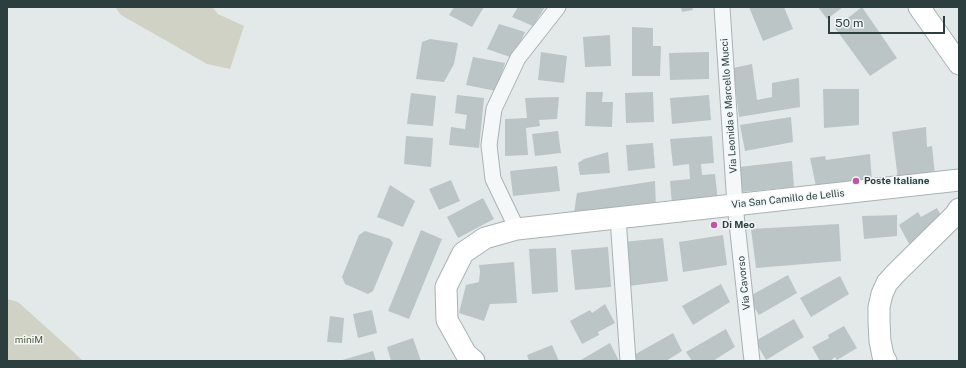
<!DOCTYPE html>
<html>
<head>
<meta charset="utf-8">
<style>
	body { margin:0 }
	#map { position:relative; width:966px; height:368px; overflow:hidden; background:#e3e9e9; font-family:"Public Sans",sans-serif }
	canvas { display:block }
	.frame { position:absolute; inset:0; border:8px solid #2d3e3f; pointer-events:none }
	.scale { position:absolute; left:828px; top:16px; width:117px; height:18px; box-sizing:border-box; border:2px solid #2d3e3f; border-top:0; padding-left:5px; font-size:12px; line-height:14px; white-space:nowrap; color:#2d3e3f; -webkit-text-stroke:3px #f2f7f7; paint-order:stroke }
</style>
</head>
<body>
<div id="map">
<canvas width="966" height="368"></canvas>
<div class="frame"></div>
<div class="scale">50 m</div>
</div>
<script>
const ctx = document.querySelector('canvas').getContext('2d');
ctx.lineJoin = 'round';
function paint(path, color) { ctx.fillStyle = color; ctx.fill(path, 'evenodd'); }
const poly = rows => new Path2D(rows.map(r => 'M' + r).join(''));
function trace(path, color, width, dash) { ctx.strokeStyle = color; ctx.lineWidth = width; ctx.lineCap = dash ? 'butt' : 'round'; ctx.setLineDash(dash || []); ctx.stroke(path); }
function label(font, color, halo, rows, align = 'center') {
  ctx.font = font + ' "Public Sans",sans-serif'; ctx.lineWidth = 3; ctx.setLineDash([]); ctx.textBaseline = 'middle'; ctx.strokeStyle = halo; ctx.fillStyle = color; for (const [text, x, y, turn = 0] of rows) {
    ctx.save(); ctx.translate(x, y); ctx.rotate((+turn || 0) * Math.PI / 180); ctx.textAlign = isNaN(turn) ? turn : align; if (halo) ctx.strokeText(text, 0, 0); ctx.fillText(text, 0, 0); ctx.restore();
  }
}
const green = poly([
	[115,7,212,7,218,14,244,26,230,69,207,64,121,15],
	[7,299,18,302,67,346,83,361,7,361]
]);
const building = poly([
	[454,7,484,7,472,27,449,15],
	[518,7,545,7,533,26,512,17],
	[681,7,692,7,693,10,682,12],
	[749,7,784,7,793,29,763,41],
	[818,7,843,7,827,19],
	[862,7,897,58,870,76,835,28],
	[499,24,525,32,513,58,487,49],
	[632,27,653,28,653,46,661,46,660,76,632,76],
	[610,35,611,66,585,67,583,37],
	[430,39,458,43,454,64,444,82,416,79,422,42],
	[541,52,567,56,564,83,538,80],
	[709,52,709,79,670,80,669,53],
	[473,57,505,63,496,91,466,85],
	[752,64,757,100,772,97,772,83,799,78,800,107,739,117,733,68],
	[823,89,859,89,859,125,824,128],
	[586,92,603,92,602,102,613,102,612,127,585,126],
	[653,92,654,122,626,123,625,93],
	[411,93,436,96,433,126,407,124],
	[457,95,484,98,479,148,449,145,451,127,465,129,467,115,455,113],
	[709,95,711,120,672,124,670,98],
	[559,97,557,119,539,120,540,126,526,128,528,155,505,156,505,119,527,118,525,98],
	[791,117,793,142,745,151,740,125],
	[926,127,927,147,932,146,935,175,898,179,892,132],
	[558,131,561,153,535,156,532,134],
	[406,136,433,138,431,167,404,164],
	[712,136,714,163,701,164,702,175,715,174,718,201,672,205,670,181,690,179,689,164,673,166,670,139],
	[653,143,655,168,628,171,626,145],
	[608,152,610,173,580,175,578,163,584,159],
	[870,154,872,182,817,191,810,158,825,156,826,160],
	[792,161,794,187,742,192,739,167],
	[557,166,560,191,513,196,510,171],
	[451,180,460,201,439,210,429,189],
	[655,181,656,208,573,219,577,193],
	[390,185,415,201,403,227,377,217],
	[483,198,494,219,458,238,447,217],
	[937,208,944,221,909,244,899,225,918,212,921,217],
	[897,215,897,236,864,239,862,216],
	[839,224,841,261,756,268,751,229],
	[421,230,442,239,409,319,388,311],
	[365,231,390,239,393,243,373,291,368,294,345,284,342,277,359,235],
	[723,235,727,265,683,272,679,242],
	[663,238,668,281,629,286,623,242],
	[608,247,611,287,575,290,571,250],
	[556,248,558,292,532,294,529,249],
	[514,262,517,303,490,304,484,321,459,313,466,285,479,282,480,271,479,265],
	[788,275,797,293,759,315,748,297],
	[840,276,849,294,811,317,800,298],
	[721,284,730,302,693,325,682,306],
	[605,304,615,323,598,332,599,335,582,344,570,321,590,310,592,313],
	[372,310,377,333,358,338,353,314],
	[330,316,344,318,342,343,327,342],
	[794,319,804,337,766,360,755,341],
	[844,326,857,348,837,360,835,357,830,361,820,361,812,347,829,338,828,335],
	[726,329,735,347,713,361,692,361,686,352],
	[673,333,682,351,666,361,637,361,634,355],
	[413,338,421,361,391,361,387,347],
	[610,343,619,361,579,361],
	[552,345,559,361,529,361,527,355],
	[373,351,376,361,339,361]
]);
const street = poly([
	[722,7,735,205,752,361],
	[618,218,628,361],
	[517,229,493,179,489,145,494,109,518,58,558,7]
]);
const secondary = poly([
	[919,7,959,64],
	[474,361,466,354,447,320,446,287,463,253,485,238,517,229,959,180],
	[886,361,883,356,880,341,879,321,879,307,882,294,887,283,895,274,955,215,959,209]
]);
const markers = [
	[856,181,4,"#bf57a3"],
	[714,225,4,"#bf57a3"]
];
const streetNames = [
	["Via Leonida e Marcello Mucci",729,106,-94],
	["Via San Camillo de Lellis",788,199,-6],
	["Via Cavorso",744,283,-96]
];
const poiNames = [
	["Poste Italiane",864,181],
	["Di Meo",722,225]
];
const parkNames = [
	["miniM",29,340]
];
paint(green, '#d0d2c5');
paint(building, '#bbc5c6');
trace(street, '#a9b2b3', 17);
trace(secondary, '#a9b2b3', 23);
trace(street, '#f5f8f8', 15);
trace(secondary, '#fff', 21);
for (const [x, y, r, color] of markers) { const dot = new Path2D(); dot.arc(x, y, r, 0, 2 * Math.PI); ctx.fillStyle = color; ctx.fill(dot); trace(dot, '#f2f7f7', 1.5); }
label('10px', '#2d3e3f', '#f2f7f7', streetNames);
label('bold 10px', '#2d3e3f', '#f2f7f7', poiNames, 'left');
label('10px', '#535a3b', '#f2f7f7', parkNames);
</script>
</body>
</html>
